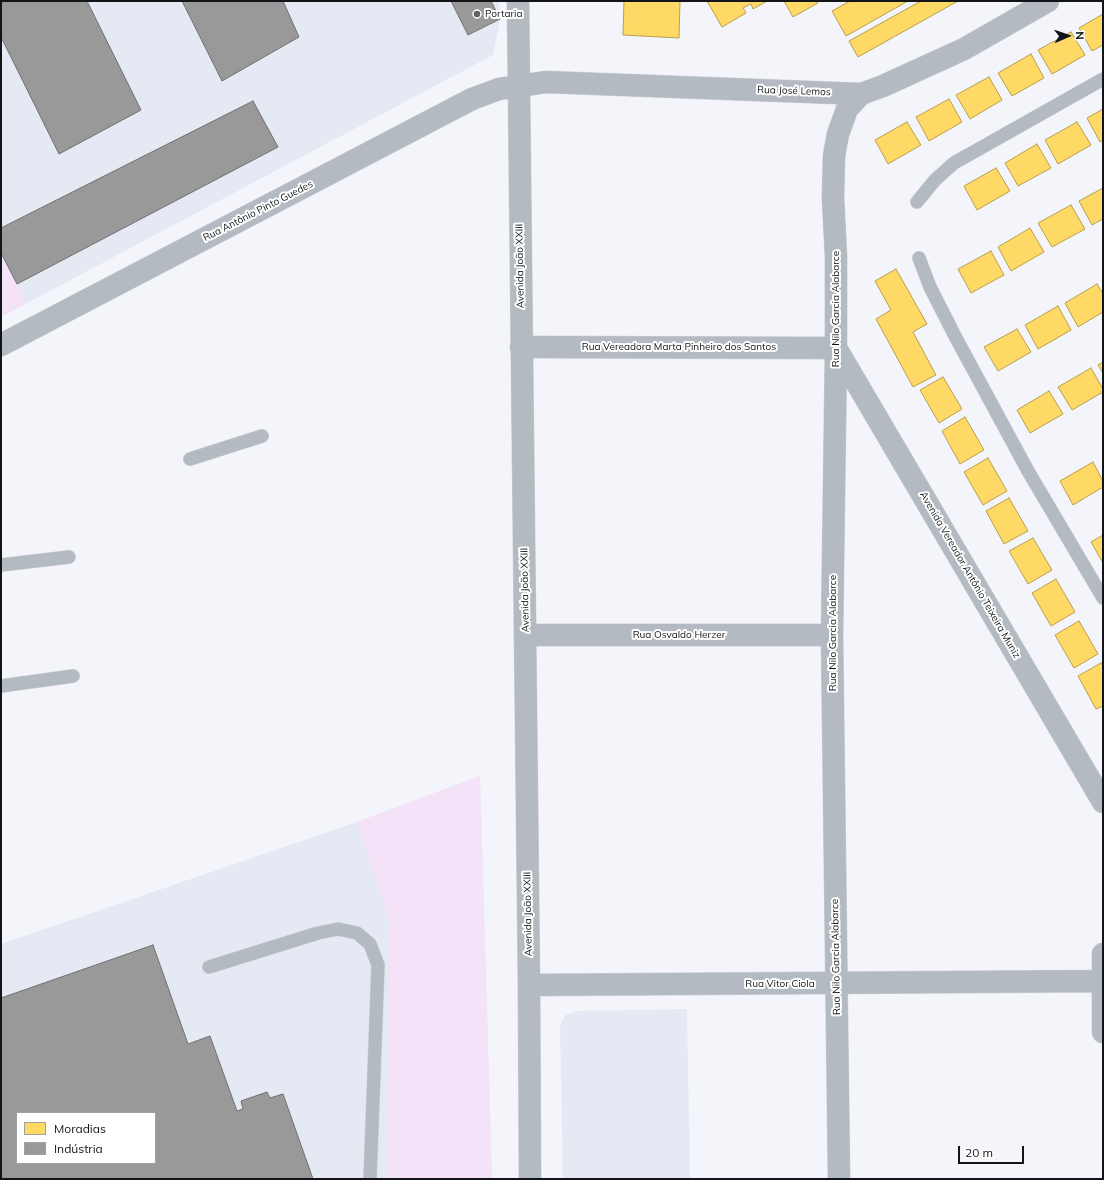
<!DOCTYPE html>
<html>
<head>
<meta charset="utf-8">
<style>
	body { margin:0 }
	#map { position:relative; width:1104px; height:1180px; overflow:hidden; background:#f3f5fa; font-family:Mulish,sans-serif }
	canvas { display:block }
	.frame { position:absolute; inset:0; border:2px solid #121417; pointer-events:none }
	.legend { position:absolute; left:16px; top:1112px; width:140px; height:52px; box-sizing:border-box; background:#fff; border:1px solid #a0a1a2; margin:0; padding:5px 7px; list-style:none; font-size:12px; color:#121417 }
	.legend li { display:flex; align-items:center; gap:8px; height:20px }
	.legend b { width:20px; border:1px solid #a0a1a2 }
	.north { position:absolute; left:1048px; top:16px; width:40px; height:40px; -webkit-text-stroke:3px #fff; paint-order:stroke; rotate:88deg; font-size:11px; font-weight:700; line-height:16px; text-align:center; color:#121417 }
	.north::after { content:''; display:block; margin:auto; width:14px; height:18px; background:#121417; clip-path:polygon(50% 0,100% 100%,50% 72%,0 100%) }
	.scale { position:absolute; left:958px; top:1146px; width:66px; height:18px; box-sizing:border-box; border:2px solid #121417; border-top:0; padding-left:5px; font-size:12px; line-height:14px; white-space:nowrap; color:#121417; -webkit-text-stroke:3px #fff; paint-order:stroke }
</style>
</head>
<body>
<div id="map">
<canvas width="1104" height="1180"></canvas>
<div class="frame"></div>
<ul class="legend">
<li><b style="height:11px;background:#ffd966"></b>Moradias</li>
<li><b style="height:11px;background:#999"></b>Indústria</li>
</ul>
<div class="north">N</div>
<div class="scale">20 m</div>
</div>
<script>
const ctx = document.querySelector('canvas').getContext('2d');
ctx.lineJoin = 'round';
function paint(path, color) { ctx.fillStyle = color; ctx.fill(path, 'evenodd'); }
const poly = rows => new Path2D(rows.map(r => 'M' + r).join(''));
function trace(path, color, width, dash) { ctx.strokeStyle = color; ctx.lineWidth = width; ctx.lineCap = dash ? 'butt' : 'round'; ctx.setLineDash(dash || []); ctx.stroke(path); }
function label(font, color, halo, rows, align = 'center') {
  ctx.font = font + ' Mulish,sans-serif'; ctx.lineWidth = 4; ctx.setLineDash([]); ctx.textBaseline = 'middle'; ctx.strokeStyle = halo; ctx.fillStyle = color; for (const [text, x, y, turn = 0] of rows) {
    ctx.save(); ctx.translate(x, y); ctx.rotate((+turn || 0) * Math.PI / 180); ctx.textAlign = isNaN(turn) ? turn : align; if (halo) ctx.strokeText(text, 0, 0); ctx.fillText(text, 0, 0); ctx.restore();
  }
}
const built = poly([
	[1,1,499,1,500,19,493,55,1,317],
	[480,776,492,1179,1,1179,1,944,357,822],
	[17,1113,155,1113,155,1163,17,1163],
	[687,1009,690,1179,563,1179,560,1027,565,1015,577,1011]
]);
const green = poly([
	[1,253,27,303,1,317],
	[480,776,492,1179,388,1179,389,920,357,822]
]);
const homes = poly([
	[624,1,680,1,679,38,623,35,624,1],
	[707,1,767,1,753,9,751,4,743,8,746,13,722,27,707,1],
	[784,1,816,1,818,3,793,17,784,1],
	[850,1,908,1,846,36,832,11,850,1],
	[921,1,958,1,858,57,849,41,921,1],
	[1103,14,1103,45,1092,51,1079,28,1103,14],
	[1071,32,1085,55,1052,74,1038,50,1071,32],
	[1031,54,1044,78,1012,96,998,73,1031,54],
	[989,77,1002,100,970,119,956,95,989,77],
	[949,99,962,122,929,141,916,117,949,99],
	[1103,109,1103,140,1100,142,1087,118,1103,109],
	[907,122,921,145,888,164,875,140,907,122],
	[1077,122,1091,145,1058,164,1045,140,1077,122],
	[1037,144,1051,168,1018,186,1005,163,1037,144],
	[996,168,1010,191,977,210,964,186,996,168],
	[1103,188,1103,219,1092,225,1079,201,1103,188],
	[1071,205,1085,229,1052,247,1038,223,1071,205],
	[1030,228,1044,252,1011,271,998,247,1030,228],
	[991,251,1004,275,971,293,958,269,991,251],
	[896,269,927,324,913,332,936,375,913,387,876,319,891,310,875,281,896,269],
	[1097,284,1103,294,1103,312,1078,327,1065,303,1097,284],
	[1058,306,1071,330,1038,349,1025,325,1058,306],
	[1017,329,1031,352,998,371,984,347,1017,329],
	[1103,362,1103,373,1098,365,1103,362],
	[1091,368,1103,389,1103,392,1072,410,1058,387,1091,368],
	[943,377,962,409,939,423,920,390,943,377],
	[1049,391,1063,414,1030,433,1017,410,1049,391],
	[965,417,984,450,960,464,942,431,965,417],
	[988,458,1007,491,983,505,964,472,988,458],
	[1093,462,1103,481,1103,487,1073,505,1060,481,1093,462],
	[1009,498,1028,531,1004,544,986,511,1009,498],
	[1103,535,1103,563,1091,542,1103,535],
	[1033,538,1052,570,1028,584,1009,551,1033,538],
	[1056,579,1075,612,1051,626,1032,593,1056,579],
	[1079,621,1098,654,1074,668,1055,635,1079,621],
	[1101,663,1103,666,1103,706,1096,709,1078,676,1101,663]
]);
const industry = poly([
	[1,1,87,1,141,110,59,154,1,37,1,1],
	[182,1,283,1,299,37,222,81,182,1],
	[451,1,491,1,500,19,468,35,451,1],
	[253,101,278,147,17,284,1,253,1,228,253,101],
	[153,945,188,1044,210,1036,237,1111,243,1109,241,1101,267,1092,270,1098,283,1094,313,1179,1,1179,1,998,153,945],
	[17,1113,155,1113,155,1163,17,1163,17,1113]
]);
const service = poly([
	[917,202,935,180,954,163,1103,79],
	[919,258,930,287,956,338,1028,471,1103,598],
	[190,459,262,436],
	[1,565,69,557],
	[1,686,73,676],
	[209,967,318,933,338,929,357,933,370,944,378,965,370,1179]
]);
const minor = poly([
	[1,345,472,99,499,89,546,82,861,94,883,86,964,49,1048,1],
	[521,347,836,348],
	[836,348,1103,802],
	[525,635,832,635],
	[1103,954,1103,1032],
	[529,985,1103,981],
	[839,1179,832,635,836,348,836,257,833,198,834,156,838,134,847,109,861,94]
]);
const secondary = poly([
	[518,1,529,985,530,1179]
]);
const markers = [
	[477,14,4,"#616366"]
];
const poiNames = [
	["Portaria",485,14]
];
const streetNames = [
	["Rua José Lemos",794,91,2],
	["Rua Antônio Pinto Guedes",258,211,-27],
	["Avenida João XXIII",520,266,-91],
	["Rua Nilo Garcia Alabarce",836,309,-90],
	["Rua Vereadora Marta Pinheiro dos Santos",679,347],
	["Avenida Vereador Antônio Teixeira Muniz",970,575,60],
	["Avenida João XXIII",525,590,-91],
	["Rua Nilo Garcia Alabarce",833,633,-90],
	["Rua Osvaldo Herzer",679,635],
	["Avenida João XXIII",528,914,-91],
	["Rua Nilo Garcia Alabarce",836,957,-91],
	["Rua Vitor Ciola",780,984]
];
paint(built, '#e5e9f4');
paint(green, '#f4e2f8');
paint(homes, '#ffd966');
trace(homes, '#b89e4e', 1);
paint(industry, '#999');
trace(industry, '#707172', 1);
trace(service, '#d0d2d5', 14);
trace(minor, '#d0d2d5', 23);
trace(secondary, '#d0d2d5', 23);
trace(service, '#b4bac1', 13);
trace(minor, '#b4bac1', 22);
trace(secondary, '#b3bac0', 22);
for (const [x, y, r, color] of markers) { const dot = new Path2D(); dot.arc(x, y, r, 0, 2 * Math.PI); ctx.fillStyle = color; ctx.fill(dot); trace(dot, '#fff', 1.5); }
label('10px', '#121417', '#fff', poiNames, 'left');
label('10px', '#121417', '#fff', streetNames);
</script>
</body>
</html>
